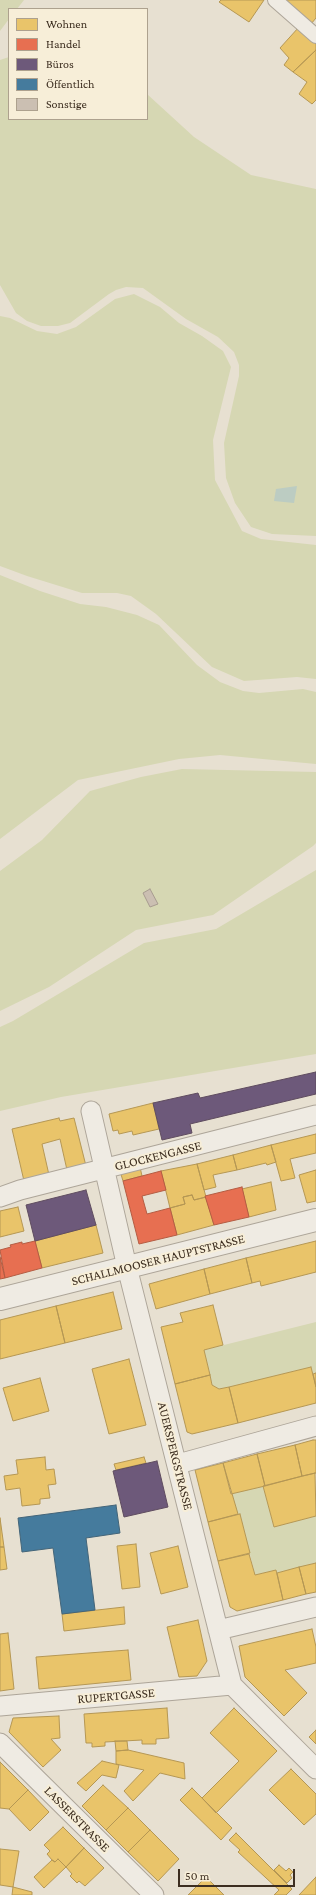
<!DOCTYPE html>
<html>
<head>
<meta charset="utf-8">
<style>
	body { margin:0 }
	#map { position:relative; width:316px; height:1895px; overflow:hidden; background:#e7e0d1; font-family:"Crimson Pro",serif }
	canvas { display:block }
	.legend { position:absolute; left:8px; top:8px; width:140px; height:112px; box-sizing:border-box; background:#f7eed8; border:1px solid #ada18e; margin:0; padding:5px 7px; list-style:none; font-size:12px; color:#3d2e20 }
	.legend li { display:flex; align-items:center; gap:8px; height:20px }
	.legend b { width:20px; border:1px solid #ada18e }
	.scale { position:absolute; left:178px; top:1869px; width:117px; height:18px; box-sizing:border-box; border:2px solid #3d2e20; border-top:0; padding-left:5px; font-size:12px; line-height:14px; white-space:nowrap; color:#3d2e20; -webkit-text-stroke:3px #f7eed8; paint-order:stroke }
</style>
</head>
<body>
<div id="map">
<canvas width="316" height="1895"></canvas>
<ul class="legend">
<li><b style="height:11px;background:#e9c46a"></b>Wohnen</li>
<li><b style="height:11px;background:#e76f51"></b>Handel</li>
<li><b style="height:11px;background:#6d597a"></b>Büros</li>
<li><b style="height:11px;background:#457b9d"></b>Öffentlich</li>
<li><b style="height:11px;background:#cbbfb2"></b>Sonstige</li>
</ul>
<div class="scale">50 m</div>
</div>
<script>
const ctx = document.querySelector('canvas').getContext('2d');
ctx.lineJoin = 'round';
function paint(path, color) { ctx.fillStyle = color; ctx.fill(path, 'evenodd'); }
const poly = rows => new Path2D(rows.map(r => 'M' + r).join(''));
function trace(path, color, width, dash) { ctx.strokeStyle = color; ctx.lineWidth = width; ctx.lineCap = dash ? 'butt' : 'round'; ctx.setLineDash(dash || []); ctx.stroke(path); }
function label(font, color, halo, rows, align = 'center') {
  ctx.font = font + ' "Crimson Pro",serif'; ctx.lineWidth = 4; ctx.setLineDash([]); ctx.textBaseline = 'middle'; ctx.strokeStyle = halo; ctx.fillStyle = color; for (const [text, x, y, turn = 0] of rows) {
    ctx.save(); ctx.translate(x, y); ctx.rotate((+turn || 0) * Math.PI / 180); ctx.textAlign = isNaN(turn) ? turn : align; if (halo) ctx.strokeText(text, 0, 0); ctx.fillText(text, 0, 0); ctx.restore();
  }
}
const green = poly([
	[0,0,24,0,17,9,9,9,9,19,0,31],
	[9,57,9,119,147,119,147,94,194,137,251,175,316,189,316,536,272,534,251,527,235,503,226,478,224,443,239,376,239,365,234,352,218,337,186,319,143,288,126,287,116,290,109,294,70,323,58,326,41,326,27,321,16,313,0,285,0,60],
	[134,294,160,307,179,323,202,336,223,351,231,367,213,440,215,480,242,531,261,539,316,545,316,679,297,677,244,681,212,667,156,614,131,596,117,593,82,593,27,576,0,566,0,316,10,318,37,331,57,334,76,327,115,299],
	[0,575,40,591,80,604,106,607,137,615,159,625,197,665,220,682,243,691,259,693,303,689,316,692,316,764,220,755,179,759,78,780,0,839],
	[182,769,316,772,316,843,313,846,213,915,136,930,49,987,0,1011,0,871,42,840,90,791,141,777],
	[316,870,316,1054,61,1097,0,1111,0,1027,13,1021,144,943,216,929],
	[316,1322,316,1373,313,1374,311,1367,229,1387,219,1389,212,1385,204,1350],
	[263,1486,274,1527,316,1516,316,1563,277,1573,276,1570,255,1575,240,1514,238,1514,231,1494]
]);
const water = poly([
	[297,486,294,503,274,501,276,489]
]);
const homes = poly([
	[221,0,264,0,249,22,219,2,221,0],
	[286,0,316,0,316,18,311,24,285,2,286,0],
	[299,27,316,44,316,50,293,72,284,65,289,58,280,48,299,27],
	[316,50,316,100,312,104,299,94,307,82,293,72,316,50],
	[153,1103,159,1129,133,1135,132,1131,119,1134,118,1130,113,1131,109,1114,153,1103],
	[59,1118,60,1121,74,1118,86,1166,67,1170,60,1139,42,1144,49,1175,24,1181,12,1129,59,1118],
	[316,1134,316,1153,290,1159,295,1178,281,1181,271,1145,316,1134],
	[271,1145,276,1162,267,1165,266,1163,237,1170,233,1155,271,1145],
	[233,1155,237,1170,213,1175,216,1187,204,1190,197,1164,233,1155],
	[197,1164,206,1197,194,1200,192,1195,183,1197,185,1204,170,1208,161,1171,197,1164],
	[140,1167,142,1176,123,1181,120,1171,140,1167],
	[316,1170,316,1201,307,1203,299,1175,316,1170],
	[271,1182,276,1210,249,1217,242,1189,271,1182],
	[192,1195,194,1200,206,1197,214,1225,177,1235,170,1208,185,1204,183,1197,192,1195],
	[18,1207,24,1231,0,1237,0,1211,18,1207],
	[96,1225,103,1253,42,1268,35,1241,96,1225],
	[316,1241,316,1272,261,1286,260,1281,252,1283,246,1258,316,1241],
	[246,1258,252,1283,210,1294,204,1269,246,1258],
	[204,1269,210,1294,156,1309,149,1284,204,1269],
	[113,1292,122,1329,65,1343,56,1306,113,1292],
	[213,1305,223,1345,204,1350,210,1375,175,1384,161,1327,183,1322,180,1313,213,1305],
	[56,1306,65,1343,0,1359,0,1320,56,1306],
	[129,1359,146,1425,109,1434,92,1369,129,1359],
	[311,1367,316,1387,316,1403,238,1423,229,1387,311,1367],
	[316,1373,316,1387,313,1374,316,1373],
	[210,1375,212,1385,219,1389,229,1387,238,1423,192,1434,187,1432,175,1384,210,1375],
	[40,1378,49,1411,13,1421,3,1388,40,1378],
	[313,1440,316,1440,316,1473,302,1476,295,1445,313,1440],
	[295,1445,302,1476,265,1486,257,1454,295,1445],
	[257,1454,265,1486,231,1494,223,1463,257,1454],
	[45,1457,46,1470,54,1469,56,1484,48,1485,50,1498,40,1499,40,1504,22,1506,20,1488,6,1490,4,1476,18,1474,16,1460,45,1457],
	[144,1457,146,1463,116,1470,114,1464,144,1457],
	[223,1463,238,1514,208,1522,195,1470,223,1463],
	[315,1473,316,1516,274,1527,263,1486,315,1473],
	[240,1514,250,1553,218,1561,208,1522,240,1514],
	[0,1518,4,1547,0,1547,0,1518],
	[136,1544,140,1587,122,1589,117,1546,136,1544],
	[178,1546,188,1587,161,1594,150,1553,178,1546],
	[0,1547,4,1547,7,1569,0,1570,0,1547],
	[249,1554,255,1575,276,1570,283,1600,237,1611,230,1607,218,1561,249,1554],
	[316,1563,316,1592,306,1594,299,1567,316,1563],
	[299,1567,306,1594,283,1600,277,1573,299,1567],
	[124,1607,125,1624,64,1631,62,1614,124,1607],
	[198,1620,207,1661,197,1676,179,1677,167,1627,198,1620],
	[312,1629,316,1647,316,1663,285,1670,307,1693,284,1716,245,1677,239,1646,312,1629],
	[8,1633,14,1689,0,1691,0,1634,8,1633],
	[128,1650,131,1680,39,1689,36,1657,128,1650],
	[167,1708,169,1738,156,1739,156,1744,142,1744,142,1740,105,1742,105,1746,92,1747,92,1743,86,1743,84,1714,167,1708],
	[234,1708,277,1751,216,1813,202,1798,239,1761,210,1733,234,1708],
	[59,1716,60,1738,51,1739,61,1750,43,1767,9,1732,13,1718,59,1716],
	[316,1730,316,1744,309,1737,316,1730],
	[115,1741,127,1741,128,1750,116,1751,115,1741],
	[128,1750,184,1763,185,1779,160,1773,133,1801,124,1791,144,1770,116,1764,116,1751,128,1750],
	[102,1761,119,1765,116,1778,102,1775,86,1791,77,1783,102,1761],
	[0,1762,28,1790,9,1809,0,1808,0,1762],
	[291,1769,316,1794,316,1814,304,1825,269,1790,291,1769],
	[103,1785,128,1808,106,1830,82,1806,103,1785],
	[192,1788,232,1828,221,1840,180,1800,192,1788],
	[28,1790,49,1812,30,1831,9,1809,28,1790],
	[128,1808,150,1830,128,1852,106,1830,128,1808],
	[63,1827,84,1848,66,1867,58,1859,55,1862,52,1860,47,1854,50,1851,44,1845,63,1827],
	[150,1830,179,1859,158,1881,128,1852,150,1830],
	[236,1833,292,1889,286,1895,274,1895,279,1890,238,1852,240,1850,229,1840,236,1833],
	[84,1848,104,1868,85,1886,79,1881,77,1883,70,1876,72,1874,66,1867,84,1848],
	[0,1849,19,1851,13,1887,0,1885,0,1849],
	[58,1859,66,1867,44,1888,34,1877,52,1860,55,1862,58,1859],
	[279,1865,286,1871,289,1868,293,1872,290,1875,292,1878,287,1883,274,1870,279,1865],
	[206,1877,224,1895,188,1895,206,1877],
	[316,1877,316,1895,299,1895,316,1877],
	[13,1887,32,1892,32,1895,12,1895,13,1887]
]);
const shops = poly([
	[161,1171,166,1190,142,1196,147,1214,170,1208,177,1235,139,1244,123,1181,161,1171],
	[242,1187,249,1217,214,1225,205,1196,242,1187],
	[35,1241,42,1268,5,1278,0,1250,11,1247,10,1245,22,1242,22,1244,35,1241],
	[0,1257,5,1278,0,1279,0,1257]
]);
const offices = poly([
	[316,1072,316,1094,190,1124,192,1133,162,1140,153,1103,198,1093,200,1098,316,1072],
	[86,1190,96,1225,35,1241,26,1205,86,1190],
	[157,1461,168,1507,124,1517,113,1471,157,1461]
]);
const public = poly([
	[116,1505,120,1533,86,1538,95,1610,62,1614,53,1548,22,1552,18,1518,116,1505]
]);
const building = poly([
	[150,889,158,904,150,907,143,893,150,889]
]);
const pedestrian = poly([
	[275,0,316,36]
]);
const minor = poly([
	[91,1111,127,1267,232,1685,316,1769],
	[0,1197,20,1190,316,1115],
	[178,1464,316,1426],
	[218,1630,316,1607],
	[0,1706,232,1685],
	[0,1743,154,1895]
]);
const tertiary = poly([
	[0,1299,316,1220]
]);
const streetNames = [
	["GLOCKENGASSE",158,1156,-14],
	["SCHALLMOOSER HAUPTSTRASSE",158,1260,-14],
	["AUERSPERGSTRASSE",175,1456,76],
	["RUPERTGASSE",116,1696,-5],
	["LASSERSTRASSE",77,1819,45]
];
paint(green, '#d6d7b3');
paint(water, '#bcccc2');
paint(homes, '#e9c46a');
trace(homes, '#b59754', 1);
paint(shops, '#e76f51');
trace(shops, '#b45c42', 1);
paint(offices, '#6d597a');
trace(offices, '#5f4c5f', 1);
paint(public, '#457b9d');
trace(public, '#436478', 1);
paint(building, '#cbbfb2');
trace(building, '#a89c90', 1);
trace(pedestrian, '#ada599', 16);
trace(minor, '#ada599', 21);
trace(tertiary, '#ada599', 24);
trace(pedestrian, '#efebe3', 14);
trace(minor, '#efebe3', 19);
trace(tertiary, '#efebe3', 22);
label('13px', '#3d2e20', '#f7eed8', streetNames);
</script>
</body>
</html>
